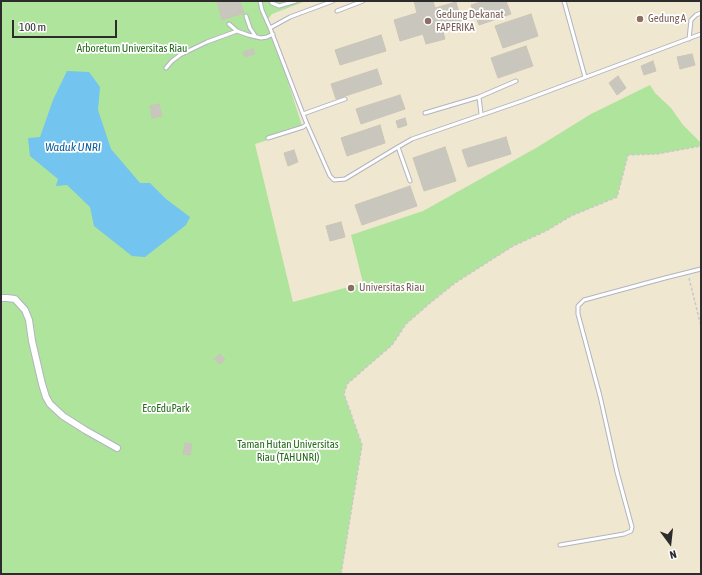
<!DOCTYPE html>
<html>
<head>
<meta charset="utf-8">
<style>
	body { margin:0 }
	#map { position:relative; width:702px; height:575px; overflow:hidden; background:#eee9df; font-family:"Asap Condensed",sans-serif }
	canvas { display:block }
	.frame { position:absolute; inset:0; border:2px solid #2c2c2c; pointer-events:none }
	.north { position:absolute; left:650px; top:523px; width:40px; height:40px; -webkit-text-stroke:3px #fff; paint-order:stroke; rotate:165deg; font-size:11px; font-weight:700; line-height:16px; text-align:center; color:#2c2c2c }
	.north::after { content:''; display:block; margin:auto; width:14px; height:18px; background:#2c2c2c; clip-path:polygon(50% 0,100% 100%,50% 72%,0 100%) }
	.scale { position:absolute; left:12px; top:20px; width:105px; height:18px; box-sizing:border-box; border:2px solid #2c2c2c; border-top:0; padding-left:5px; font-size:12px; line-height:14px; white-space:nowrap; color:#2c2c2c; -webkit-text-stroke:3px #fff; paint-order:stroke }
</style>
</head>
<body>
<div id="map">
<canvas width="702" height="575"></canvas>
<div class="frame"></div>
<div class="north">N</div>
<div class="scale">100 m</div>
</div>
<script>
const ctx = document.querySelector('canvas').getContext('2d');
ctx.lineJoin = 'round';
function paint(path, color) { ctx.fillStyle = color; ctx.fill(path, 'evenodd'); }
const poly = rows => new Path2D(rows.map(r => 'M' + r).join(''));
function trace(path, color, width, dash) { ctx.strokeStyle = color; ctx.lineWidth = width; ctx.lineCap = dash ? 'butt' : 'round'; ctx.setLineDash(dash || []); ctx.stroke(path); }
function label(font, color, halo, rows, align = 'center') {
  ctx.font = font + ' "Asap Condensed",sans-serif'; ctx.lineWidth = 3.5; ctx.setLineDash([]); ctx.textBaseline = 'middle'; ctx.strokeStyle = halo; ctx.fillStyle = color; for (const [text, x, y, turn = 0] of rows) {
    ctx.save(); ctx.translate(x, y); ctx.rotate((+turn || 0) * Math.PI / 180); ctx.textAlign = isNaN(turn) ? turn : align; if (halo) ctx.strokeText(text, 0, 0); ctx.fillText(text, 0, 0); ctx.restore();
  }
}
const education = poly([
	[1,1,701,1,701,574,1,574]
]);
const green = poly([
	[1,1,306,1,272,14,268,19,303,129,255,144,293,302,363,283,351,235,423,211,536,148,591,114,650,85,655,93,671,108,683,125,701,143,701,146,657,154,628,155,617,197,571,216,546,231,513,246,455,283,430,303,406,324,392,345,347,384,344,394,362,445,341,574,1,574]
]);
const water = poly([
	[67,71,89,72,100,87,98,110,111,149,140,183,150,183,166,199,190,217,186,225,145,257,132,256,94,226,90,207,67,185,56,186,58,179,30,156,28,138,40,137,53,100]
]);
const stream = poly([
	[19,300,27,308]
]);
const building = poly([
	[217,1,240,1,244,13,222,20,217,1],
	[414,1,433,1,435,8,456,2,462,23,442,28,445,39,426,44,423,34,400,41,394,20,417,13,414,1],
	[484,1,506,1,511,14,479,25,471,5,484,1],
	[531,14,538,36,503,48,495,26,531,14],
	[381,35,386,51,340,65,335,50,381,35],
	[526,46,533,66,498,78,491,58,526,46],
	[253,49,255,54,245,57,243,52,253,49],
	[692,54,695,65,680,69,677,57,692,54],
	[653,61,656,71,644,75,641,66,653,61],
	[377,69,382,84,336,99,331,84,377,69],
	[618,76,626,88,617,95,609,83,618,76],
	[400,95,405,109,361,124,356,109,400,95],
	[159,104,162,116,152,118,150,106,159,104],
	[405,118,407,125,398,128,396,121,405,118],
	[380,125,385,143,347,156,341,138,380,125],
	[506,137,511,154,468,167,462,150,506,137],
	[445,147,456,181,424,191,413,158,445,147],
	[294,150,298,162,288,166,284,153,294,150],
	[410,186,417,206,362,225,355,205,410,186],
	[341,222,345,237,330,241,326,226,341,222],
	[220,354,225,360,219,364,214,359,220,354],
	[185,443,192,444,190,455,183,454,185,443]
]);
const path = poly([
	[689,278,701,326],
	[341,574,362,445,344,394,347,384,392,345,406,324,430,303,455,283,513,246,546,231,571,216,617,197,628,155,657,154,701,146]
]);
const lane = poly([
	[260,1,262,10,270,28,303,114,345,99],
	[271,1,272,3,279,6,296,1],
	[564,1,585,77],
	[337,11,363,1],
	[246,16,250,28,256,37],
	[229,24,237,31,248,35,261,38,267,37,273,34],
	[270,28,290,17,333,1],
	[689,39,691,20,696,15,701,13],
	[166,68,172,61,180,55,207,42,237,31],
	[479,97,481,114],
	[425,113,479,97,516,81],
	[307,124,330,176,334,180,345,179,398,147],
	[268,138,303,127,307,124,303,114],
	[410,181,398,147,412,139,522,101,701,34],
	[560,545,624,534,631,531,632,527,617,472,600,396,578,314,578,306,584,300,665,278,701,269]
]);
const street = poly([
	[1,298,7,298,15,299,25,310,29,320,32,341,42,384,46,397,50,404,63,416,85,430,117,448]
]);
const markers = [
	[640,19,4,"#8d6e63"],
	[428,21,4,"#8d6e63"],
	[351,288,4,"#8d6e63"]
];
const educationNames = [
	["Gedung Dekanat",436,15],
	["FAPERIKA",436,28],
	["Gedung A",648,19],
	["Universitas Riau",359,288]
];
const parkNames = [
	["Arboretum Universitas Riau",132,49],
	["EcoEduPark",166,409],
	["Taman Hutan Universitas",288,445],
	["Riau (TAHUNRI)",288,458]
];
const waterNames = [
	["Waduk UNRI",73,147]
];
paint(education, '#efe7cf');
paint(green, '#afe49c');
paint(water, '#73c4ee');
trace(stream, '#73c4ee', 2);
paint(building, '#c9c7bd');
trace(building, '#cac5b8', 1);
trace(lane, '#b2b4c0', 5);
trace(street, '#b2b4c0', 8);
trace(path, '#c8c8c8', 1.5, [3, 2]);
trace(lane, '#fff', 3);
trace(street, '#fff', 6);
for (const [x, y, r, color] of markers) { const dot = new Path2D(); dot.arc(x, y, r, 0, 2 * Math.PI); ctx.fillStyle = color; ctx.fill(dot); trace(dot, '#fff', 1.5); }
label('11px', '#785e54', '#fff', educationNames, 'left');
label('11px', '#256b1b', '#fff', parkNames);
label('italic 12px', '#0e619f', '#fff', waterNames);
</script>
</body>
</html>
